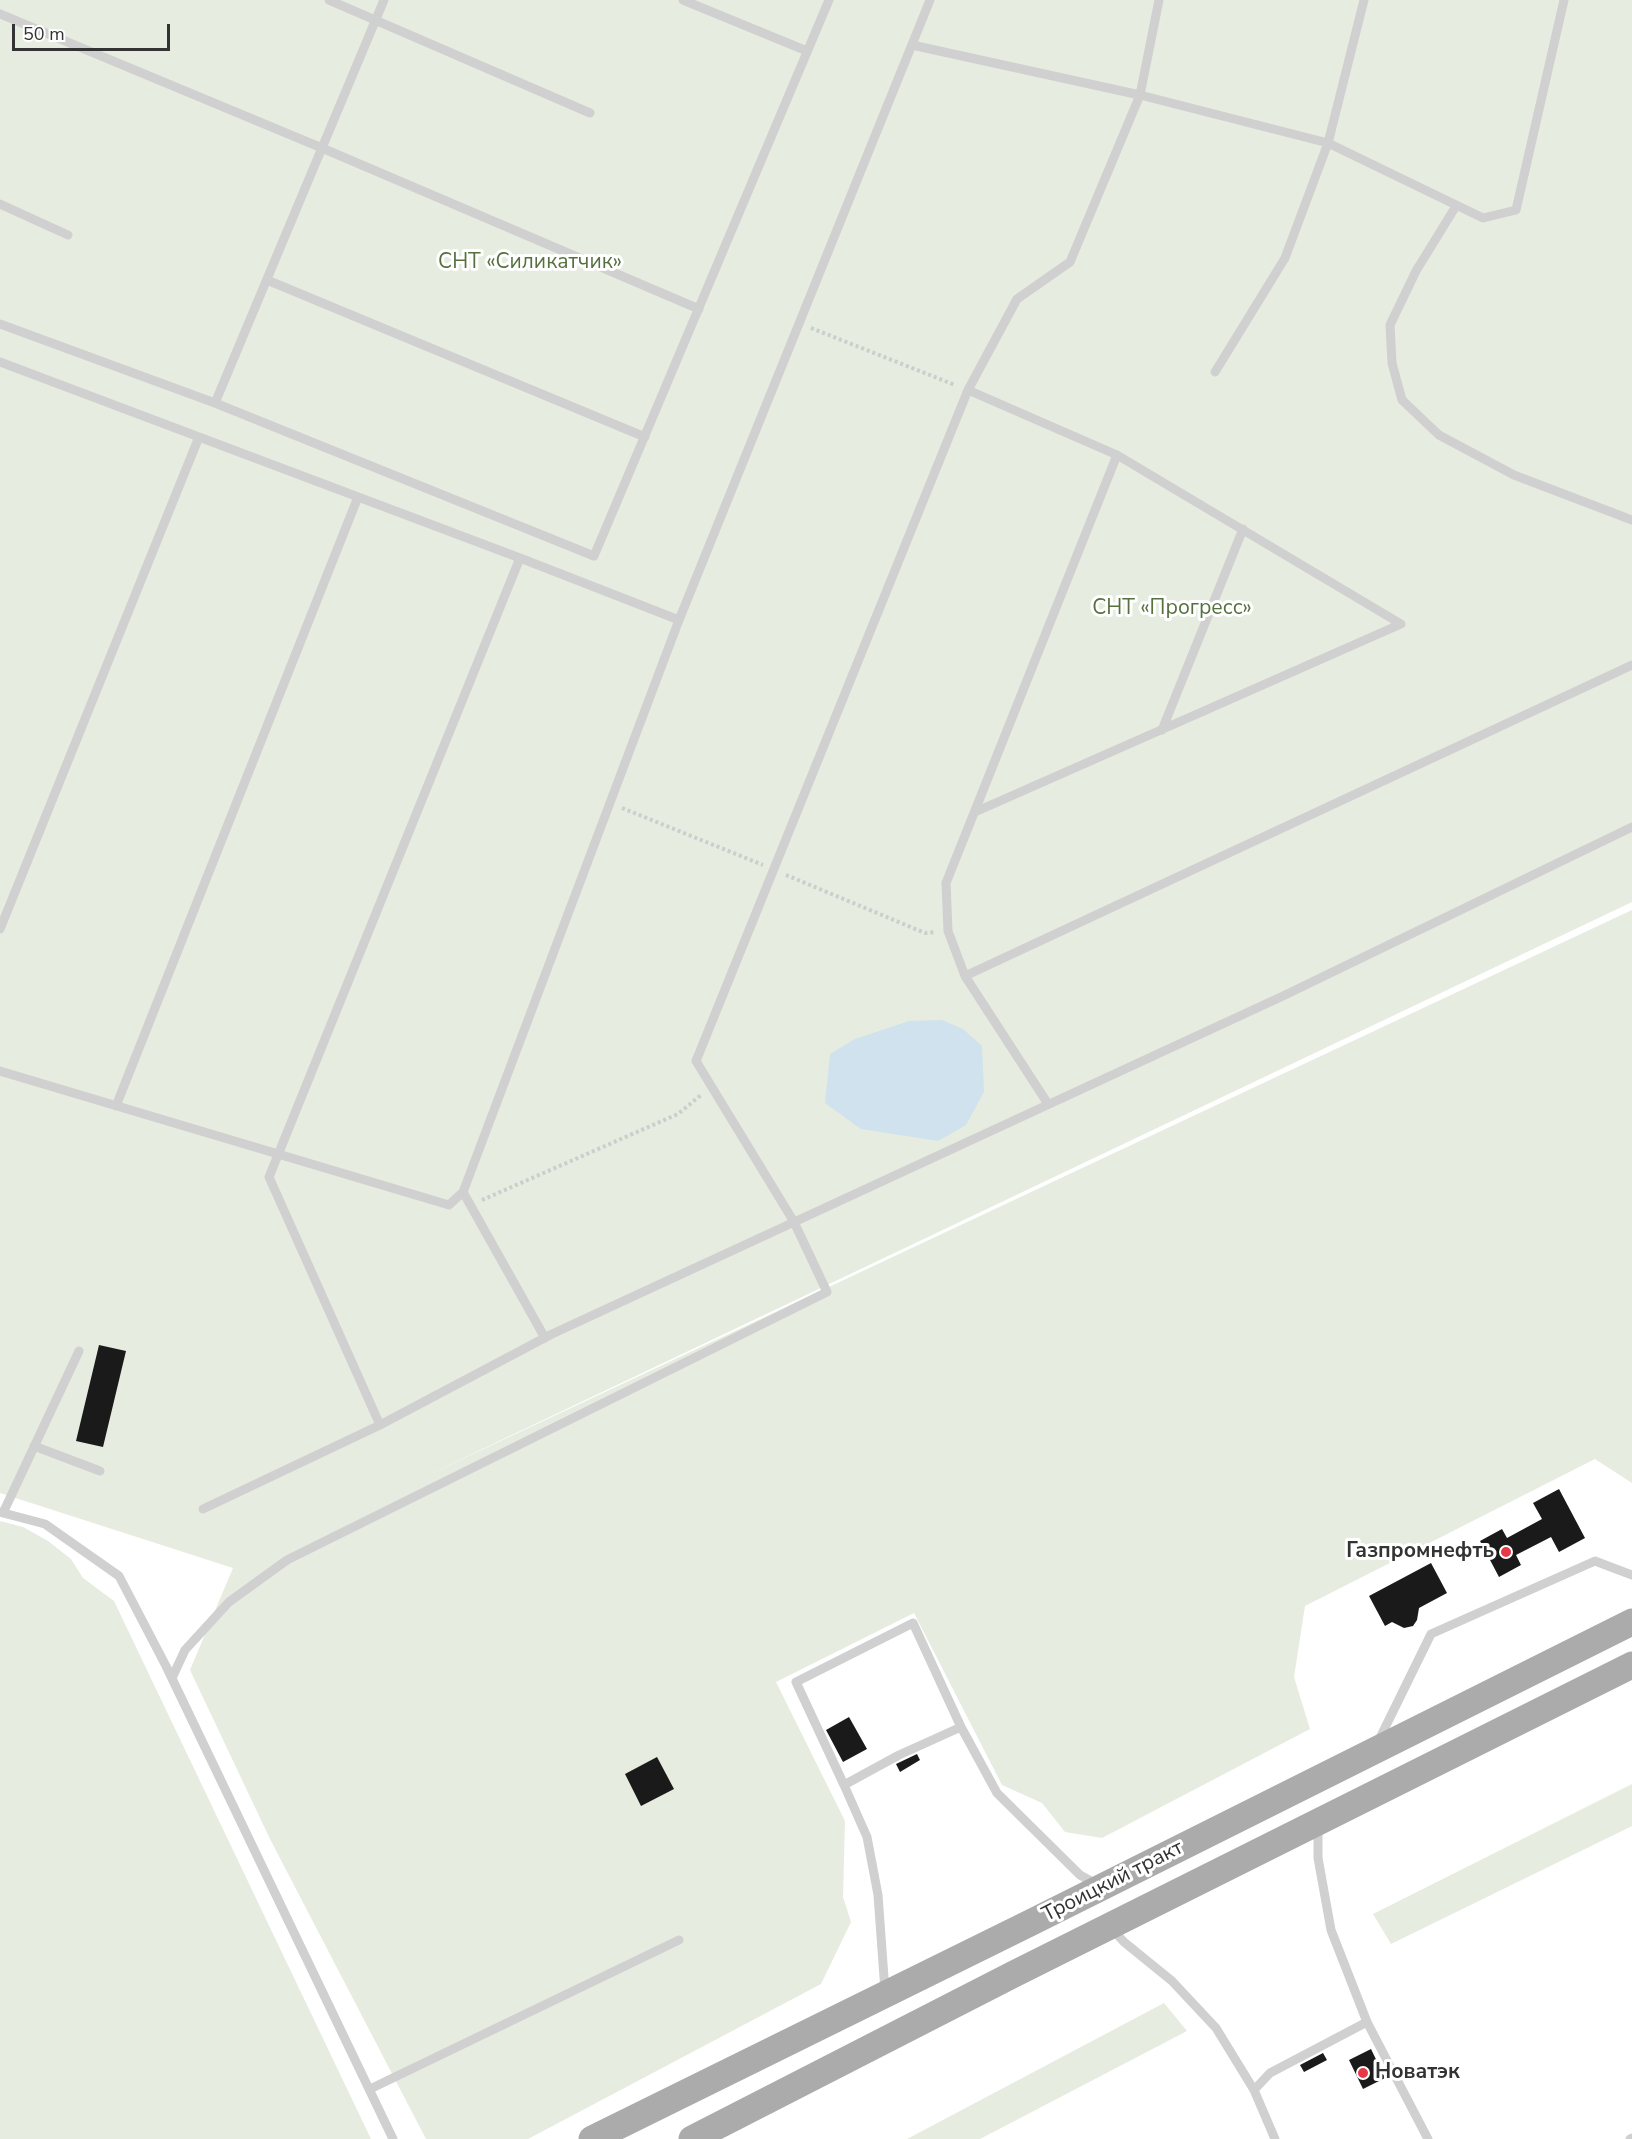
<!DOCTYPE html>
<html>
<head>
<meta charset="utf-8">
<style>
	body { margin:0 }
	#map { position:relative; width:1632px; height:2139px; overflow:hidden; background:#fff; font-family:"Nunito Sans",sans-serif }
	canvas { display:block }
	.scale { position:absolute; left:12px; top:24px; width:158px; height:27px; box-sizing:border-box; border:3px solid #333; border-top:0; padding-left:8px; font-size:18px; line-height:21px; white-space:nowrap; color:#333; -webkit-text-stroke:4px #fff; paint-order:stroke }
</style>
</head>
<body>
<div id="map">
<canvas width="1632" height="2139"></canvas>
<div class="scale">50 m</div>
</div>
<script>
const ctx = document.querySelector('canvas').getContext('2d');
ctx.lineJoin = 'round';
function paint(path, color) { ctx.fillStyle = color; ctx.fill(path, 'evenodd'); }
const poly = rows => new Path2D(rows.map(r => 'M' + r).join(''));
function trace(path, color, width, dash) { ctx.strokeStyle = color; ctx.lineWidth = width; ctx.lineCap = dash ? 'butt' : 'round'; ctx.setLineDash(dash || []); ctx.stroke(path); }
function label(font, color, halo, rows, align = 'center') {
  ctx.font = font + ' "Nunito Sans",sans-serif'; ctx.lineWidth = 6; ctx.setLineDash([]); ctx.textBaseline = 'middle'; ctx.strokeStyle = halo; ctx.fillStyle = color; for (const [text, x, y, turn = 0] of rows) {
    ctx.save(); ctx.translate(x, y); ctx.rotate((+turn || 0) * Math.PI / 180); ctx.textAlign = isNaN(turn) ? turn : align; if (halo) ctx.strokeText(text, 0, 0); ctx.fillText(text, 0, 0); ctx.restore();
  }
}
const green = poly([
	[0,0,1632,0,1632,902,409,1484,1632,910,1632,1483,1595,1459,1305,1606,1294,1677,1310,1729,1102,1838,1065,1832,1042,1803,1002,1785,914,1613,776,1682,845,1821,843,1897,851,1922,821,1984,528,2139,426,2139,270,1839,190,1670,233,1568,0,1493],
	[0,1521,23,1527,48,1541,71,1559,83,1578,114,1601,371,2139,0,2139],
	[1632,1784,1632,1826,1391,1944,1373,1914],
	[1164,2003,1187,2031,980,2139,907,2139]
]);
const water = poly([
	[942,1020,963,1029,982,1046,984,1092,966,1125,938,1141,861,1129,825,1103,830,1054,855,1039,909,1021]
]);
const building = poly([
	[99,1345,126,1351,103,1447,76,1441],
	[1559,1489,1585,1538,1559,1552,1551,1537,1516,1555,1521,1565,1499,1577,1480,1541,1502,1529,1507,1538,1542,1519,1533,1503],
	[1431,1563,1447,1593,1419,1608,1417,1620,1413,1626,1404,1628,1392,1622,1385,1626,1369,1596],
	[849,1717,867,1749,843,1762,826,1730],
	[917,1754,920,1760,900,1772,896,1764],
	[657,1757,674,1789,641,1806,625,1774],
	[1371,2049,1385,2078,1363,2089,1349,2060],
	[1323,2053,1327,2060,1304,2072,1300,2065]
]);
const path = poly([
	[811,328,955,385],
	[622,808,763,865],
	[786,875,925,933,935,932],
	[482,1200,678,1114,701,1095]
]);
const service = poly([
	[329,0,590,113],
	[683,0,807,51],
	[0,14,322,148,699,309],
	[912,45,1140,95,1328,143,1483,218,1516,210,1564,0],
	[0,204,68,235],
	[1456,206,1416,271,1390,325,1392,363,1402,400,1439,435,1514,475,1632,520],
	[267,280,645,437],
	[0,324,215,403,594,556,829,0],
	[0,362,520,558,679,620,463,1192,545,1338],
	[1215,372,1285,258,1328,143,1364,0],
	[968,390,1117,455,1401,624],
	[215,403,384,0],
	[520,558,269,1177,380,1425,552,1334,1283,996,1632,827],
	[679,620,930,0],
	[1162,730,1243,529],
	[975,812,1401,624],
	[0,929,199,437],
	[965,976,1632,665],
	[0,1071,449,1205,463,1192],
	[1048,1104,965,976,948,931,946,883,1117,455],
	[116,1106,358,497],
	[34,1446,100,1471],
	[203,1509,380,1425],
	[0,1512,45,1524,119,1576,166,1666,393,2139],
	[3,1513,79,1351],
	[172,1678,185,1650,229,1602,287,1560,827,1292,794,1222,696,1061,968,390,1017,299,1070,262,1140,95,1159,0],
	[1378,1742,1431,1634,1595,1561,1632,1575],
	[844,1785,796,1682,913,1623,961,1727],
	[1111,1928,1124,1942,1172,1981,1216,2028,1254,2090,1270,2073,1367,2022,1331,1930,1318,1858,1318,1827],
	[885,1991,878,1895,867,1837,844,1785,899,1755,961,1727,997,1793,1080,1875,1098,1885],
	[1367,2022,1428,2139],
	[370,2089,679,1940],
	[1254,2090,1275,2139],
	[1630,2139,1632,2138]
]);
const primary = poly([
	[592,2139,1030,1923,1632,1622],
	[692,2139,1014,1974,1632,1665]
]);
const markers = [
	[1506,1552,6,"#e63946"],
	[1363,2073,6,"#e63946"]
];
const parkNames = [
	["СНТ «Силикатчик»",530,263],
	["СНТ «Прогресс»",1172,609]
];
const poiNames = [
	["Газпромнефть",1494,1552],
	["Новатэк",1375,2073,"left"]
];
const streetNames = [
	["Троицкий тракт",1113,1882,-27]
];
paint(green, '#e6ecdf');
paint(water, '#cfe2ee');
paint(building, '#1a1a1a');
trace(path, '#cdcdcd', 4, [3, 3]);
trace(service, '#d0d0d0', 9);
trace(primary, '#ababab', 27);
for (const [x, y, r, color] of markers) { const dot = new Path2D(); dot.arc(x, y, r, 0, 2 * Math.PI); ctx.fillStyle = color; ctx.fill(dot); trace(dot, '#fff', 2); }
label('21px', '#56703f', '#fff', parkNames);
label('bold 21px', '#333', '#fff', poiNames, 'right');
label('21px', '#333', '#fff', streetNames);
</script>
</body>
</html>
